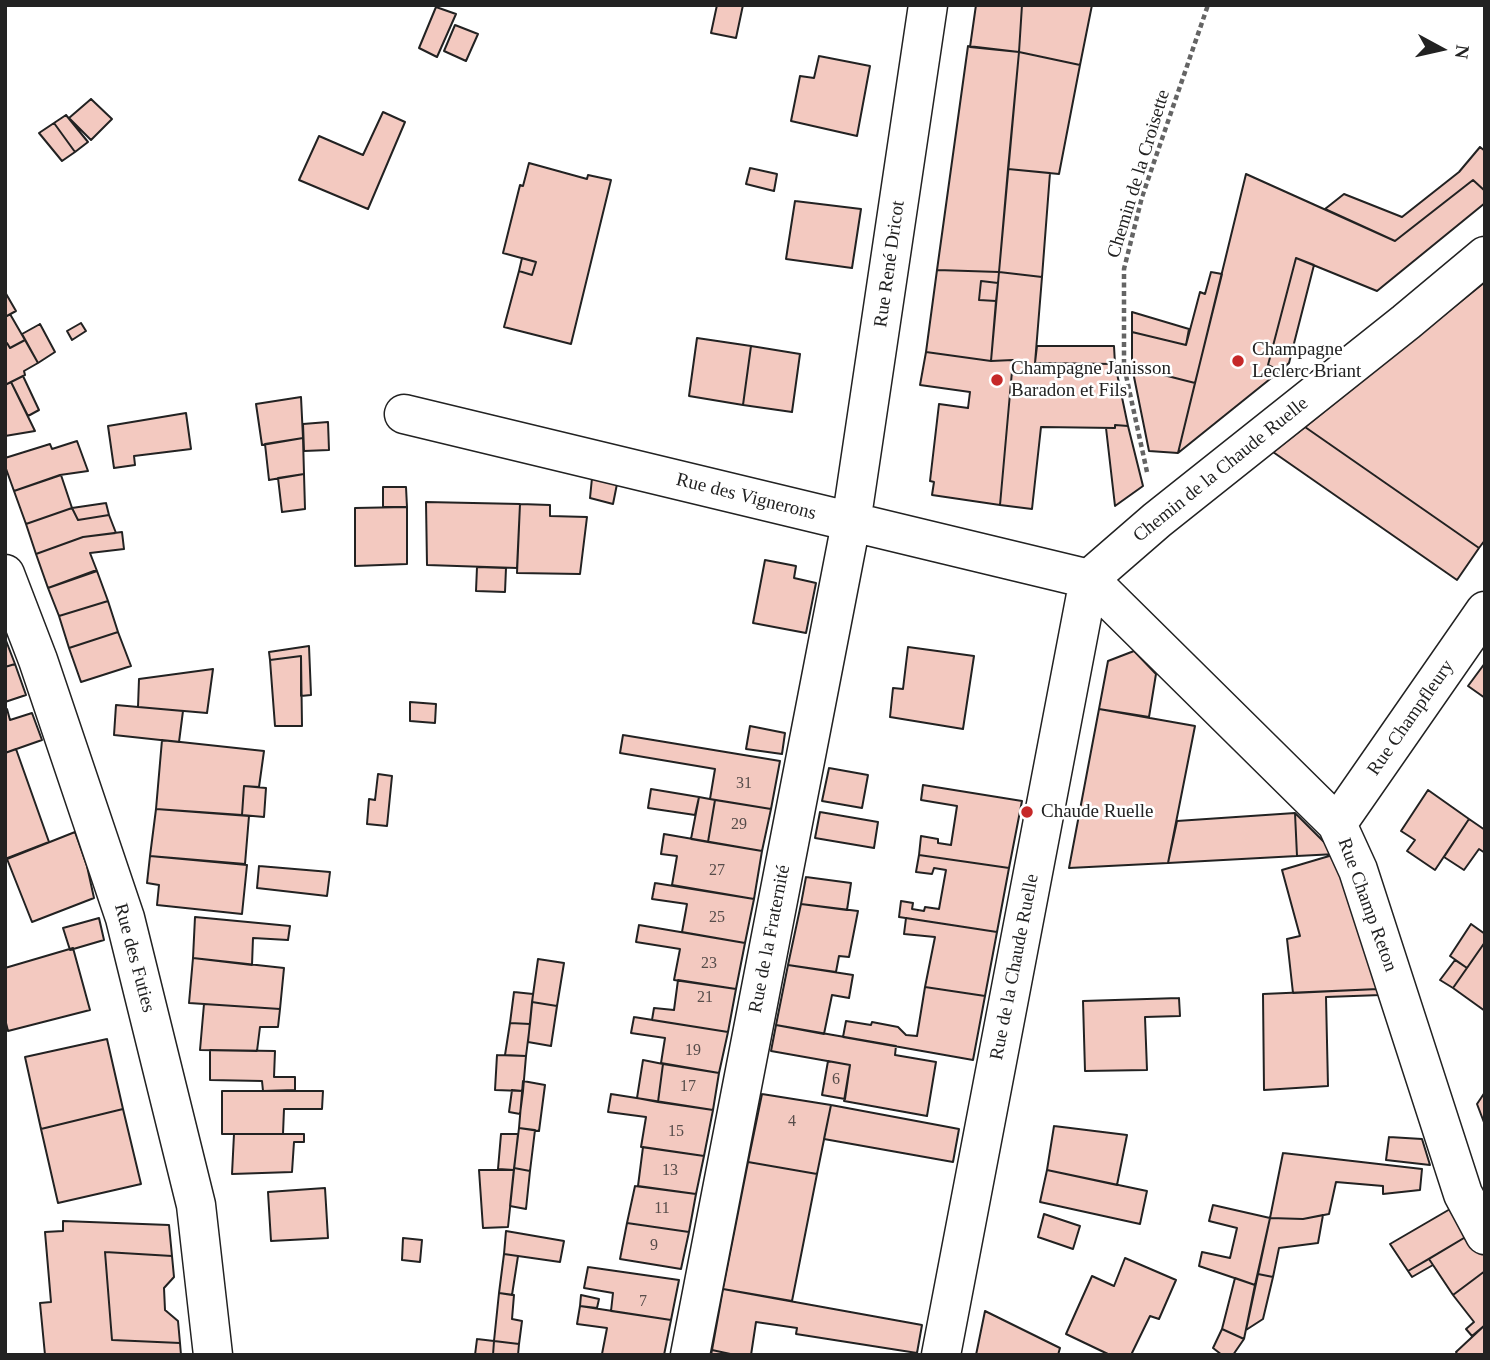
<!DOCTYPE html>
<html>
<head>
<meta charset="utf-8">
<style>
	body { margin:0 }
	#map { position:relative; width:1490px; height:1360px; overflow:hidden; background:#fff; font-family:"Times New Roman",serif }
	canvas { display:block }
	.frame { position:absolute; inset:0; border:7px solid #222; pointer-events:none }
	.north { position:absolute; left:1406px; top:14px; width:70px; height:70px; -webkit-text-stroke:5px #fff; paint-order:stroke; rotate:98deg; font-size:19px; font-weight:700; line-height:28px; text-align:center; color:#222 }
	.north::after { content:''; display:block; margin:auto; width:24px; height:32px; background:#222; clip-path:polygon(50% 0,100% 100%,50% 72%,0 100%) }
</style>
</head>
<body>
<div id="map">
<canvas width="1490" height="1360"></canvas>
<div class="frame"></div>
<div class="north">N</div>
</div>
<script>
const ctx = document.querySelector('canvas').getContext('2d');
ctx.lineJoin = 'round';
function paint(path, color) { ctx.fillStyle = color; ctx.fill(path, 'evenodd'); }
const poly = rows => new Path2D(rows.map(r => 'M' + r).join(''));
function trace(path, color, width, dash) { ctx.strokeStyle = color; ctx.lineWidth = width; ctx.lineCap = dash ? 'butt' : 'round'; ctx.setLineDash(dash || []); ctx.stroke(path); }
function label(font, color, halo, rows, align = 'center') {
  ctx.font = font + ' "Times New Roman",serif'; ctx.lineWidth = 5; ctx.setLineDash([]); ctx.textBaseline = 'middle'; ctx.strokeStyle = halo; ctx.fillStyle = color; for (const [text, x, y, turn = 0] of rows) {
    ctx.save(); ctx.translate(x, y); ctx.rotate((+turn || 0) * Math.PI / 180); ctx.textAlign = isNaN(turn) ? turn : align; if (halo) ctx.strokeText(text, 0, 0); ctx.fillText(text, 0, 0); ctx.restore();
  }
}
const building = poly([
	[717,5,743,5,736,38,711,33,717,5],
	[976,5,1022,5,1019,52,970,47,976,5],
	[1022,5,1092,5,1080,65,1019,52,1022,5],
	[436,7,456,14,437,57,419,48,436,7],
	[455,25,478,34,466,61,444,51,455,25],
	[968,46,1019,52,999,272,937,270,968,46],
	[1019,52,1080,65,1059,174,1008,169,1019,52],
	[819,56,870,66,857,136,791,121,800,76,814,78,819,56],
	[91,99,112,119,91,140,69,118,91,99],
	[383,112,405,122,368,209,299,180,319,136,363,155,383,112],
	[66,115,88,142,75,152,54,123,66,115],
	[54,123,75,152,62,161,39,133,54,123],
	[1480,147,1485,151,1485,191,1473,180,1395,241,1325,209,1344,194,1402,217,1459,172,1480,147],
	[529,163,587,179,588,175,611,180,571,344,504,327,519,271,532,275,536,262,503,253,520,185,523,186,529,163],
	[750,168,777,174,774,191,746,184,750,168],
	[1008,169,1050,173,1042,277,999,272,1008,169],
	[1246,174,1395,241,1473,180,1485,191,1485,203,1377,291,1296,258,1268,365,1280,371,1178,453,1246,174],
	[795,201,861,209,852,268,786,259,795,201],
	[522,258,536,262,532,275,519,271,522,258],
	[1296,258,1314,265,1289,363,1280,371,1268,365,1296,258],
	[937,270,999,272,998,283,981,281,979,300,996,301,991,361,926,352,937,270],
	[999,272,1042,277,1035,363,1115,364,1128,426,1115,425,1115,428,1041,427,1032,509,1000,505,1013,360,991,361,999,272],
	[1211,272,1222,274,1195,383,1132,367,1132,332,1186,345,1200,292,1205,294,1211,272],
	[981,281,998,283,996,301,979,300,981,281],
	[1485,282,1485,540,1479,548,1305,427,1485,282],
	[5,292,16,311,5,317,5,292],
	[1132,312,1189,329,1186,345,1132,332,1132,312],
	[10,314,25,340,10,348,7,343,5,343,5,317,10,314],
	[81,323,86,331,72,340,67,331,81,323],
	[40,324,55,352,38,363,22,334,40,324],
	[697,338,751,346,743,405,689,396,697,338],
	[25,340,38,363,24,371,25,375,5,385,5,343,7,343,10,348,25,340],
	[751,346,800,354,792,412,743,405,751,346],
	[1037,346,1114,346,1115,364,1035,363,1037,346],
	[926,352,991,361,1013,360,1000,505,932,495,934,482,930,481,939,404,968,408,970,392,920,385,926,352],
	[1132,367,1195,383,1178,453,1149,451,1132,367],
	[23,376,39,410,28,416,11,382,23,376],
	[11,382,35,431,5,436,5,385,11,382],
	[301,397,303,438,262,445,256,404,301,397],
	[186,413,191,449,134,456,135,465,114,468,108,426,186,413],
	[328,422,329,450,304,451,303,424,328,422],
	[1115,425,1128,426,1143,486,1115,506,1106,428,1115,428,1115,425],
	[1305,427,1479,548,1457,580,1273,452,1305,427],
	[303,438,304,474,269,480,265,444,303,438],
	[77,441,88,471,60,475,14,491,5,466,5,458,50,444,52,449,77,441],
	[304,474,305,509,282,512,278,478,304,474],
	[61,475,72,508,26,524,14,491,61,475],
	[592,478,617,484,613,504,590,498,592,478],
	[383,487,406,487,407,507,383,507,383,487],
	[426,502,520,504,517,568,427,565,426,502],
	[106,503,109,515,78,520,72,508,106,503],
	[520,504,550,505,550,516,587,517,580,574,517,573,520,504],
	[407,507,407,564,355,566,355,508,407,507],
	[72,508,78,520,109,515,116,533,83,537,36,554,26,524,72,508],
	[122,532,124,549,90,553,97,571,48,588,36,554,83,537,122,532],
	[765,560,796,566,794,578,816,583,806,633,753,623,765,560],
	[477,567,506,568,505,592,476,591,477,567],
	[94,571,97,571,108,601,59,616,48,588,94,571],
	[108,601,118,632,69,648,59,616,108,601],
	[118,632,131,666,81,682,69,648,118,632],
	[5,638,15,664,5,667,5,638],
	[309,646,311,695,301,696,301,656,270,660,269,652,309,646],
	[908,647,974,656,963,729,890,717,893,688,903,689,908,647],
	[1134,651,1156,674,1149,717,1099,709,1108,661,1134,651],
	[301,656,302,726,275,726,270,660,301,656],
	[1485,663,1485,698,1468,686,1485,663],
	[15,664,26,695,5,702,5,667,15,664],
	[213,669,207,713,138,707,139,679,213,669],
	[410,702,436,704,435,723,410,721,410,702],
	[116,705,183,711,179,742,114,735,116,705],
	[5,709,7,709,10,720,32,713,42,740,5,753,5,709],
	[1099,709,1195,726,1168,863,1069,868,1099,709],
	[750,726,785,733,782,754,746,749,750,726],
	[623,735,780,761,771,809,710,799,715,769,620,753,623,735],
	[162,740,264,751,259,787,244,786,242,815,156,809,162,740],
	[16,749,49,842,5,859,5,753,16,749],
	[829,768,868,775,862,808,822,801,829,768],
	[378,774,392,776,387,826,367,824,369,799,375,800,378,774],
	[923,785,1022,801,1009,868,919,855,921,836,938,839,938,843,951,845,957,806,921,800,923,785],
	[244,786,266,788,264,817,242,815,244,786],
	[651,789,699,797,695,815,648,808,651,789],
	[1428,790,1469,819,1435,870,1407,851,1415,840,1401,831,1428,790],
	[699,797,715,800,708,842,691,839,699,797],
	[715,800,771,809,762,851,708,842,715,800],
	[156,809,249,816,245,864,150,856,156,809],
	[820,812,878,822,874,848,815,838,820,812],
	[1295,813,1336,854,1297,856,1295,813],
	[1295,813,1297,856,1168,863,1177,821,1295,813],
	[1469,819,1485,830,1485,853,1479,849,1464,870,1444,857,1469,819],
	[75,832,87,866,94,898,32,922,7,859,75,832],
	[664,834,762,851,754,899,672,885,677,856,661,854,664,834],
	[1336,854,1378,989,1293,993,1287,939,1300,936,1282,870,1336,854],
	[919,855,1009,868,997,932,899,917,901,901,913,903,912,909,924,911,925,907,939,909,946,870,934,868,932,874,916,872,919,855],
	[150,856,247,865,242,914,157,905,159,885,147,883,150,856],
	[259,866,330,872,327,896,257,888,259,866],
	[806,877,851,883,847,910,801,904,806,877],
	[655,883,754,899,745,943,682,932,687,904,652,899,655,883],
	[801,904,858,911,849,957,839,956,836,972,788,965,801,904],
	[195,917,290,926,288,940,253,938,252,965,193,958,195,917],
	[99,918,104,940,70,950,63,928,99,918],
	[906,918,997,932,985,996,925,987,935,937,904,934,906,918],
	[1471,924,1485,934,1485,942,1467,968,1450,956,1471,924],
	[639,925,745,943,736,989,674,980,680,949,636,942,639,925],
	[1485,942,1485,1011,1453,988,1485,942],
	[73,948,90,1010,8,1031,5,1019,5,968,73,948],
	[193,958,284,968,280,1009,189,1003,193,958],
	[538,959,564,963,557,1006,532,1002,538,959],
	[1455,960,1467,968,1453,988,1440,980,1455,960],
	[788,965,853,975,849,998,832,995,824,1034,776,1025,788,965],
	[678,980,736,989,728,1032,652,1020,654,1008,674,1010,678,980],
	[925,987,985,996,973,1060,843,1037,846,1021,871,1025,872,1022,898,1027,906,1035,917,1036,925,987],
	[1378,989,1381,995,1326,997,1328,1086,1264,1090,1263,994,1378,989],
	[514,992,533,994,530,1024,510,1023,514,992],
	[1179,998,1180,1016,1145,1017,1147,1070,1085,1071,1083,1001,1179,998],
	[532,1002,557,1006,551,1046,528,1042,532,1002],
	[204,1004,280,1009,278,1027,260,1027,257,1051,200,1050,204,1004],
	[634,1017,728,1032,719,1073,661,1063,665,1038,631,1033,634,1017],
	[510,1023,530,1024,526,1056,505,1055,510,1023],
	[776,1025,896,1046,895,1055,936,1062,927,1116,844,1101,850,1065,771,1051,776,1025],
	[107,1039,123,1109,41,1129,25,1057,107,1039],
	[210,1050,275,1051,274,1077,295,1077,295,1090,263,1091,262,1081,210,1080,210,1050],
	[497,1055,526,1056,523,1091,495,1090,497,1055],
	[643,1060,663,1064,658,1102,637,1098,643,1060],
	[828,1061,850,1065,845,1099,822,1095,828,1061],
	[663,1064,719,1073,713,1110,658,1102,663,1064],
	[523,1081,545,1085,539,1131,519,1128,523,1081],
	[512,1090,523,1091,520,1114,509,1112,512,1090],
	[222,1091,323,1091,322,1109,284,1109,283,1134,222,1134,222,1091],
	[1485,1092,1485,1125,1477,1104,1485,1092],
	[611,1094,713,1110,704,1156,641,1147,646,1117,608,1112,611,1094],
	[762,1094,831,1105,817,1174,748,1162,762,1094],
	[831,1105,959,1129,953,1162,824,1139,831,1105],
	[123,1109,141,1184,58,1203,41,1129,123,1109],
	[1054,1126,1127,1135,1117,1185,1047,1170,1054,1126],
	[519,1128,535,1130,530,1171,514,1168,519,1128],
	[234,1134,304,1134,304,1142,294,1142,292,1172,232,1174,234,1134],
	[501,1134,518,1134,514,1170,498,1169,501,1134],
	[1389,1137,1422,1139,1430,1165,1386,1160,1389,1137],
	[643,1147,704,1156,696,1194,638,1186,643,1147],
	[1283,1153,1422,1169,1420,1190,1383,1194,1383,1186,1336,1182,1329,1214,1303,1219,1270,1218,1283,1153],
	[748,1162,817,1174,792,1301,723,1289,748,1162],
	[514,1168,530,1171,526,1209,510,1206,514,1168],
	[479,1170,514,1170,508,1227,483,1228,479,1170],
	[1047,1170,1147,1191,1140,1224,1040,1202,1047,1170],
	[635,1186,696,1194,689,1232,627,1223,635,1186],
	[325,1188,328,1238,271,1241,268,1192,325,1188],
	[1213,1205,1270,1218,1255,1285,1199,1266,1202,1252,1230,1258,1237,1228,1209,1221,1213,1205],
	[1457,1205,1474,1232,1408,1271,1390,1244,1457,1205],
	[1044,1214,1080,1226,1073,1249,1038,1237,1044,1214],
	[1323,1215,1318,1243,1279,1248,1273,1277,1258,1274,1270,1218,1303,1219,1323,1215],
	[63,1221,169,1225,172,1256,105,1252,112,1340,180,1343,181,1355,45,1355,40,1303,51,1302,45,1232,63,1231,63,1221],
	[627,1223,689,1232,681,1269,620,1259,627,1223],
	[506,1231,564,1241,560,1262,504,1254,506,1231],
	[1474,1232,1485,1249,1485,1271,1453,1295,1429,1259,1474,1232],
	[403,1238,422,1240,420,1262,402,1260,403,1238],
	[105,1252,172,1256,174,1277,164,1288,165,1310,178,1321,180,1343,112,1340,105,1252],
	[504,1254,518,1256,512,1295,499,1293,504,1254],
	[1125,1258,1176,1280,1159,1319,1150,1316,1131,1355,1110,1355,1066,1334,1092,1276,1114,1286,1125,1258],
	[1429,1259,1433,1265,1412,1277,1408,1271,1429,1259],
	[588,1267,679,1280,671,1320,611,1311,613,1293,584,1288,588,1267],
	[1485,1271,1485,1325,1472,1336,1466,1329,1474,1322,1453,1295,1485,1271],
	[1258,1274,1273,1277,1263,1319,1246,1330,1258,1274],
	[1235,1278,1255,1285,1244,1339,1222,1329,1235,1278],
	[723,1289,922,1325,917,1353,796,1334,797,1328,756,1322,751,1355,735,1355,712,1350,723,1289],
	[499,1293,514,1295,512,1319,522,1321,519,1344,494,1341,499,1293],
	[581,1295,599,1299,597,1308,580,1306,581,1295],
	[580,1306,671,1320,664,1355,602,1354,607,1328,577,1324,580,1306],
	[985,1311,1060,1348,1058,1355,976,1355,985,1311],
	[1485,1325,1485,1355,1458,1355,1456,1352,1485,1325],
	[1222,1329,1244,1339,1233,1355,1222,1355,1213,1348,1222,1329],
	[477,1339,494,1341,493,1355,475,1355,477,1339],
	[494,1341,519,1344,518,1355,493,1355,494,1341],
	[712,1350,735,1355,711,1355,712,1350]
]);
const path = poly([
	[1147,472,1124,366,1124,269,1142,197,1208,5]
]);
const minor = poly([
	[404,414,1089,579],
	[5,574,38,660,125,918,196,1205,213,1355],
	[1089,579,1337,824,1358,870,1463,1194,1485,1235],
	[1089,579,1157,520,1406,322,1485,256],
	[1337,824,1485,611],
	[690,1355,851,523,928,5],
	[941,1355,1089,579]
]);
const markers = [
	[1238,361,7,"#c62828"],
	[997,380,7,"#c62828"],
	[1027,812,7,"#c62828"]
];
const numberNames = [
	["31",744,784],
	["29",739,825],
	["27",717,871],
	["25",717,918],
	["23",709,964],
	["21",705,998],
	["19",693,1051],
	["6",836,1080],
	["17",688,1087],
	["4",792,1122],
	["15",676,1132],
	["13",670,1171],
	["11",662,1209],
	["9",654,1246],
	["7",643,1302]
];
const streetNames = [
	["Chemin de la Croisette",1139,174,-73],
	["Rue René Dricot",890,264,-82],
	["Chemin de la Chaude Ruelle",1221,470,-39],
	["Rue des Vignerons",746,497,14],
	["Rue Champfleury",1411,718,-55],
	["Rue Champ Reton",1367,905,70],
	["Rue de la Fraternité",770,939,-79],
	["Rue des Futies",134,958,75],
	["Rue de la Chaude Ruelle",1015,967,-79]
];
const poiNames = [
	["Champagne",1252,350],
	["Leclerc Briant",1252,372],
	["Champagne Janisson",1011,369],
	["Baradon et Fils",1011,391],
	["Chaude Ruelle",1041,812]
];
paint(building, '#f3c9c0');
trace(building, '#222', 2);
trace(minor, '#222', 41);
trace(path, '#646464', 4.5, [5, 3.5]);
trace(minor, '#fff', 38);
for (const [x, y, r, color] of markers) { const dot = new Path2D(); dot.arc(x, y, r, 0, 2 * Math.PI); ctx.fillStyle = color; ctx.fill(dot); trace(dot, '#fff', 2.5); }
label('16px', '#564c4a', null, numberNames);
label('19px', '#222', '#fff', streetNames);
label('19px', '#222', '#fff', poiNames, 'left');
</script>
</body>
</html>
